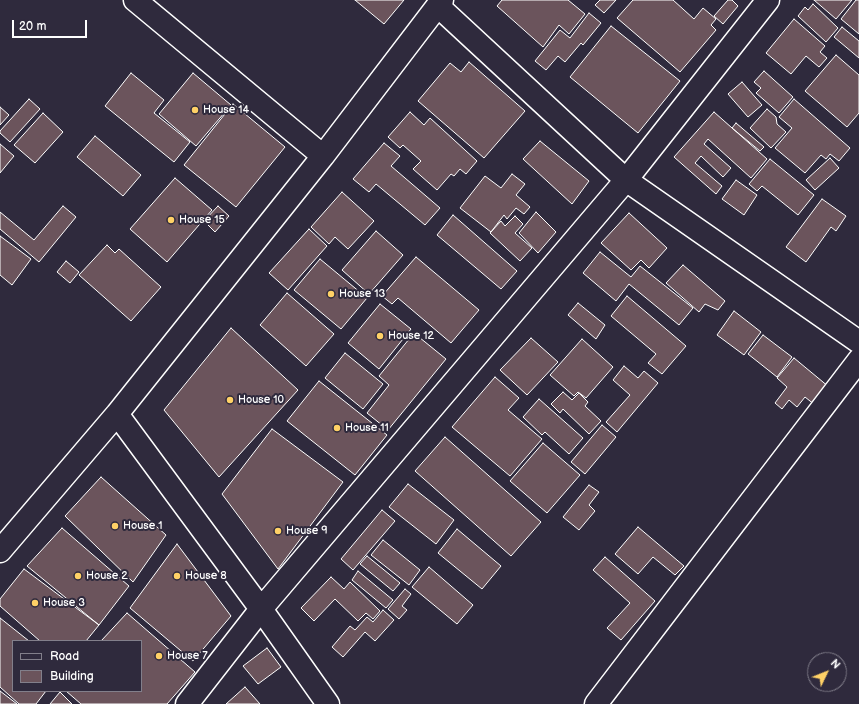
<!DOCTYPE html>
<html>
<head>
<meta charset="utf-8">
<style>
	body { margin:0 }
	#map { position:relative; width:859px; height:704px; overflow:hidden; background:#2f2a3d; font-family:"Balsamiq Sans",sans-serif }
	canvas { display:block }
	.legend { position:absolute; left:12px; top:640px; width:130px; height:52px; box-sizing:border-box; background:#2f2a3d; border:1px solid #827f8b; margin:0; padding:5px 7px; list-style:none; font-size:12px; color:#fff }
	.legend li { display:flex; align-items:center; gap:8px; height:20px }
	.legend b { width:20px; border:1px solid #827f8b }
	.north { position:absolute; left:807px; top:652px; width:40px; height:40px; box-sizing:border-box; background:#2f2a3d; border:1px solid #827f8b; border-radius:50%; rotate:47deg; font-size:11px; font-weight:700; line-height:16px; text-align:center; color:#fff }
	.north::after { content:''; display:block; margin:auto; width:14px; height:18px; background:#ffd166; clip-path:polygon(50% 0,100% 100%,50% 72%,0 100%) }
	.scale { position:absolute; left:12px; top:20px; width:75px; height:18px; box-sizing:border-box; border:2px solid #fff; border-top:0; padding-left:5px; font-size:12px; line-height:14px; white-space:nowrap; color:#fff; -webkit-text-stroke:3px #2f2a3d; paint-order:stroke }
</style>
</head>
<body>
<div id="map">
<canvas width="859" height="704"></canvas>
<ul class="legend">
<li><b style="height:5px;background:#2f2a3d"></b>Road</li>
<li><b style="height:11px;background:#6b545c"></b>Building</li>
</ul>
<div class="north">N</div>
<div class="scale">20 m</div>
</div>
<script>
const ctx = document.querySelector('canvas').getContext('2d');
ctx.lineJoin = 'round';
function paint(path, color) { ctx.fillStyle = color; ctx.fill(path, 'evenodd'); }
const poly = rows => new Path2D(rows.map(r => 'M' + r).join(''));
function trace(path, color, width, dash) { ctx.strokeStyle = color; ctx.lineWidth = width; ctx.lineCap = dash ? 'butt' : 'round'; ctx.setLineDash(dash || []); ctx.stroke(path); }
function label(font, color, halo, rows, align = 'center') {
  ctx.font = font + ' "Balsamiq Sans",sans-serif'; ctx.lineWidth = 4; ctx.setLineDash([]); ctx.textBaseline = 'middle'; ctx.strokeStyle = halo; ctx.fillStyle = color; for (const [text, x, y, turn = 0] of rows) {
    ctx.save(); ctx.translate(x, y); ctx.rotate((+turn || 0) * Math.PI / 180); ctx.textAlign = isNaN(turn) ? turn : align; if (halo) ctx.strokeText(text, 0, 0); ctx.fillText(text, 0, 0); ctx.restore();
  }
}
const building = poly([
	[355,0,404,0,384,24,355,0],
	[502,0,568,0,585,14,569,34,559,25,543,47,497,6,502,0],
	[600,0,616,0,604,13,595,5,600,0],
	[633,0,673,0,694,19,703,8,716,19,711,25,716,30,680,72,617,18,633,0],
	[728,0,732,0,738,6,723,24,714,16,728,0],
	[814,0,852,0,836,19,814,0],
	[856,0,859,0,859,34,841,19,856,0],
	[813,4,838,28,826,42,798,16,805,7,808,10,813,4],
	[589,13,601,23,583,45,581,43,565,62,558,56,546,70,535,61,560,30,570,38,589,13],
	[794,19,825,46,820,52,827,58,819,67,806,56,791,74,766,53,794,19],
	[611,26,680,81,638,133,570,77,611,26],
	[842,27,859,41,859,58,834,37,842,27],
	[836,55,859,75,859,113,847,127,805,91,836,55],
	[469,62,525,111,484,158,418,101,450,63,461,72,469,62],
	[764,71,793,97,779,113,756,93,761,88,754,82,764,71],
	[131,73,164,100,154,113,190,142,174,162,105,106,131,73],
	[193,73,231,105,196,146,159,114,193,73],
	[742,82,762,105,748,117,728,94,742,82],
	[29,99,40,109,10,142,0,133,0,131,29,99],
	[794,99,850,148,839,161,830,154,826,159,821,155,805,173,775,148,792,128,779,117,794,99],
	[233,104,285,147,236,207,184,165,233,104],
	[0,107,9,115,0,125,0,107],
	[767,109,776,117,777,124,786,132,771,148,750,128,767,109],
	[410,112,424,125,430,118,477,161,466,174,460,169,454,176,451,174,437,190,413,169,421,161,403,145,400,148,388,137,410,112],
	[714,112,767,159,751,178,708,139,704,144,731,168,723,177,701,156,695,163,722,186,716,194,674,157,714,112],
	[43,113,63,132,35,163,14,145,43,113],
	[736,123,764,147,760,151,732,128,736,123],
	[95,136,141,175,123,196,77,157,95,136],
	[540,141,589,181,572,204,523,159,540,141],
	[384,143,400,156,391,166,440,208,425,225,376,184,369,192,353,179,384,143],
	[0,144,14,156,0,173,0,144],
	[830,158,839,168,815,190,806,180,830,158],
	[770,159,814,195,798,215,762,186,757,191,749,184,770,159],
	[512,174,525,184,516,195,530,207,524,214,516,208,507,219,504,215,491,232,460,208,485,176,501,188,512,174],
	[175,178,212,210,167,262,130,229,175,178],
	[736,180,757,195,744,215,722,199,736,180],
	[342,192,374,221,348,249,335,237,329,244,311,227,342,192],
	[822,199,846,216,836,231,831,227,806,262,786,247,822,199],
	[63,206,76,217,39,262,0,229,0,212,34,240,63,206],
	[218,206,229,216,215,232,204,221,218,206],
	[536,212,556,232,538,253,519,233,536,212],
	[629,213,667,248,649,268,641,260,631,270,601,243,629,213],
	[453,215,517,271,501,289,437,235,453,215],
	[515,216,523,224,515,233,532,248,520,261,490,233,501,221,505,226,515,216],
	[309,229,327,246,288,290,269,273,309,229],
	[376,231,403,255,369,294,342,270,376,231],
	[0,236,31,259,12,285,0,275,0,236],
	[107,245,115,253,119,249,161,287,131,321,79,275,107,245],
	[600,252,631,277,640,266,693,308,679,325,629,284,616,301,583,273,600,252],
	[416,257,479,310,451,343,398,298,392,304,382,296,416,257],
	[320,259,367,298,341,329,294,290,320,259],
	[66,261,79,272,70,283,57,272,66,261],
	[683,265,725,301,718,310,705,304,699,312,666,283,683,265],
	[287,293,334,334,306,366,260,325,287,293],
	[627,296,686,346,662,374,648,363,656,354,611,316,627,296],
	[578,303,605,325,596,339,568,315,578,303],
	[380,304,411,329,379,369,348,343,380,304],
	[734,311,761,332,744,355,717,335,734,311],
	[231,328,298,390,219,477,164,410,231,328],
	[414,333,446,359,388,430,367,413,389,385,379,376,414,333],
	[763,335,792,357,777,377,748,354,763,335],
	[531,338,558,362,527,395,500,370,531,338],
	[582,339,613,367,586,398,578,392,574,396,550,375,582,339],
	[345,353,383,384,363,409,325,378,345,353],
	[794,358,829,387,815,405,805,397,797,407,789,400,782,409,775,403,787,387,777,378,794,358],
	[624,366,638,378,644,371,658,383,617,432,606,422,630,395,613,380,624,366],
	[495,377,519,398,508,410,542,439,510,476,452,427,495,377],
	[319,381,387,435,355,475,287,421,319,381],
	[563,392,572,400,579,393,588,402,585,406,601,421,589,434,563,409,560,413,551,404,563,392],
	[539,399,583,438,569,454,545,432,542,435,523,417,539,399],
	[602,425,616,437,585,474,571,462,602,425],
	[272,429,343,482,278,569,222,494,272,429],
	[445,437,541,522,511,556,415,471,445,437],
	[543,443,580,475,547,513,510,481,543,443],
	[101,477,166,535,133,582,65,516,101,477],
	[408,484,454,520,436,544,389,507,408,484],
	[589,485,599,492,589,505,595,511,579,530,563,517,589,485],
	[382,510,395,521,353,570,341,559,382,510],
	[638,527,684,566,675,575,653,557,638,574,615,554,638,527],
	[62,528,129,586,99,625,27,566,62,528],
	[457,529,501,566,482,589,438,553,457,529],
	[383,540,420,570,409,585,371,555,383,540],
	[177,544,231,616,193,661,130,608,177,544],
	[367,556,400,583,393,591,360,564,367,556],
	[605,557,655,601,621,640,607,628,630,603,593,570,605,557],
	[429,567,473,605,457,624,412,587,429,567],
	[24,569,99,625,86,641,40,641,0,606,0,599,24,569],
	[358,571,393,600,386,608,352,580,358,571],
	[331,577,344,589,350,582,380,611,373,619,366,613,358,621,335,599,314,621,301,608,331,577],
	[405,589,411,594,402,606,407,610,399,619,388,609,405,589],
	[383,610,394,620,375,641,365,632,343,657,332,647,350,626,355,630,367,617,373,622,383,610],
	[127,613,195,672,167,704,81,704,66,691,141,691,141,641,101,641,127,613],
	[0,618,29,641,13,641,13,691,46,691,36,704,19,704,0,687,0,618],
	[267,648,281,667,258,684,243,666,267,648],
	[245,687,260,704,226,704,245,687],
	[0,691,17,704,0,704,0,691],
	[60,692,72,704,50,704,60,692]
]);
const minor = poly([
	[135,0,323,156],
	[438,6,626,180,859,342],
	[117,414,261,609,328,704],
	[0,551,117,414,323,156,442,0],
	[187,704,261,609,626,180,768,0],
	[596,704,859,360]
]);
const markers = [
	[195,110,4,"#ffd166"],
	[171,220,4,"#ffd166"],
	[331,294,4,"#ffd166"],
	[380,336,4,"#ffd166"],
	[230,400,4,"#ffd166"],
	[337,428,4,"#ffd166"],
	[115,526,4,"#ffd166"],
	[278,531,4,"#ffd166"],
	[78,576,4,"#ffd166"],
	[177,576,4,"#ffd166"],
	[35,603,4,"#ffd166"],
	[159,656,4,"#ffd166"]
];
const poiNames = [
	["House 14",203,110],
	["House 15",179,220],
	["House 13",339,294],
	["House 12",388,336],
	["House 10",238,400],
	["House 11",345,428],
	["House 1",123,526],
	["House 9",286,531],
	["House 2",86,576],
	["House 8",185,576],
	["House 3",43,603],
	["House 7",167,656]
];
paint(building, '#6b545c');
trace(building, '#fff', 1);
trace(minor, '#fff', 25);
trace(minor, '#2f2a3d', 22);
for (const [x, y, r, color] of markers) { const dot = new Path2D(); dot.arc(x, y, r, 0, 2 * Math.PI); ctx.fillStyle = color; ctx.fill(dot); trace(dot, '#2f2a3d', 1.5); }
label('11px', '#fff', '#2f2a3d', poiNames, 'left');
</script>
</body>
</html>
